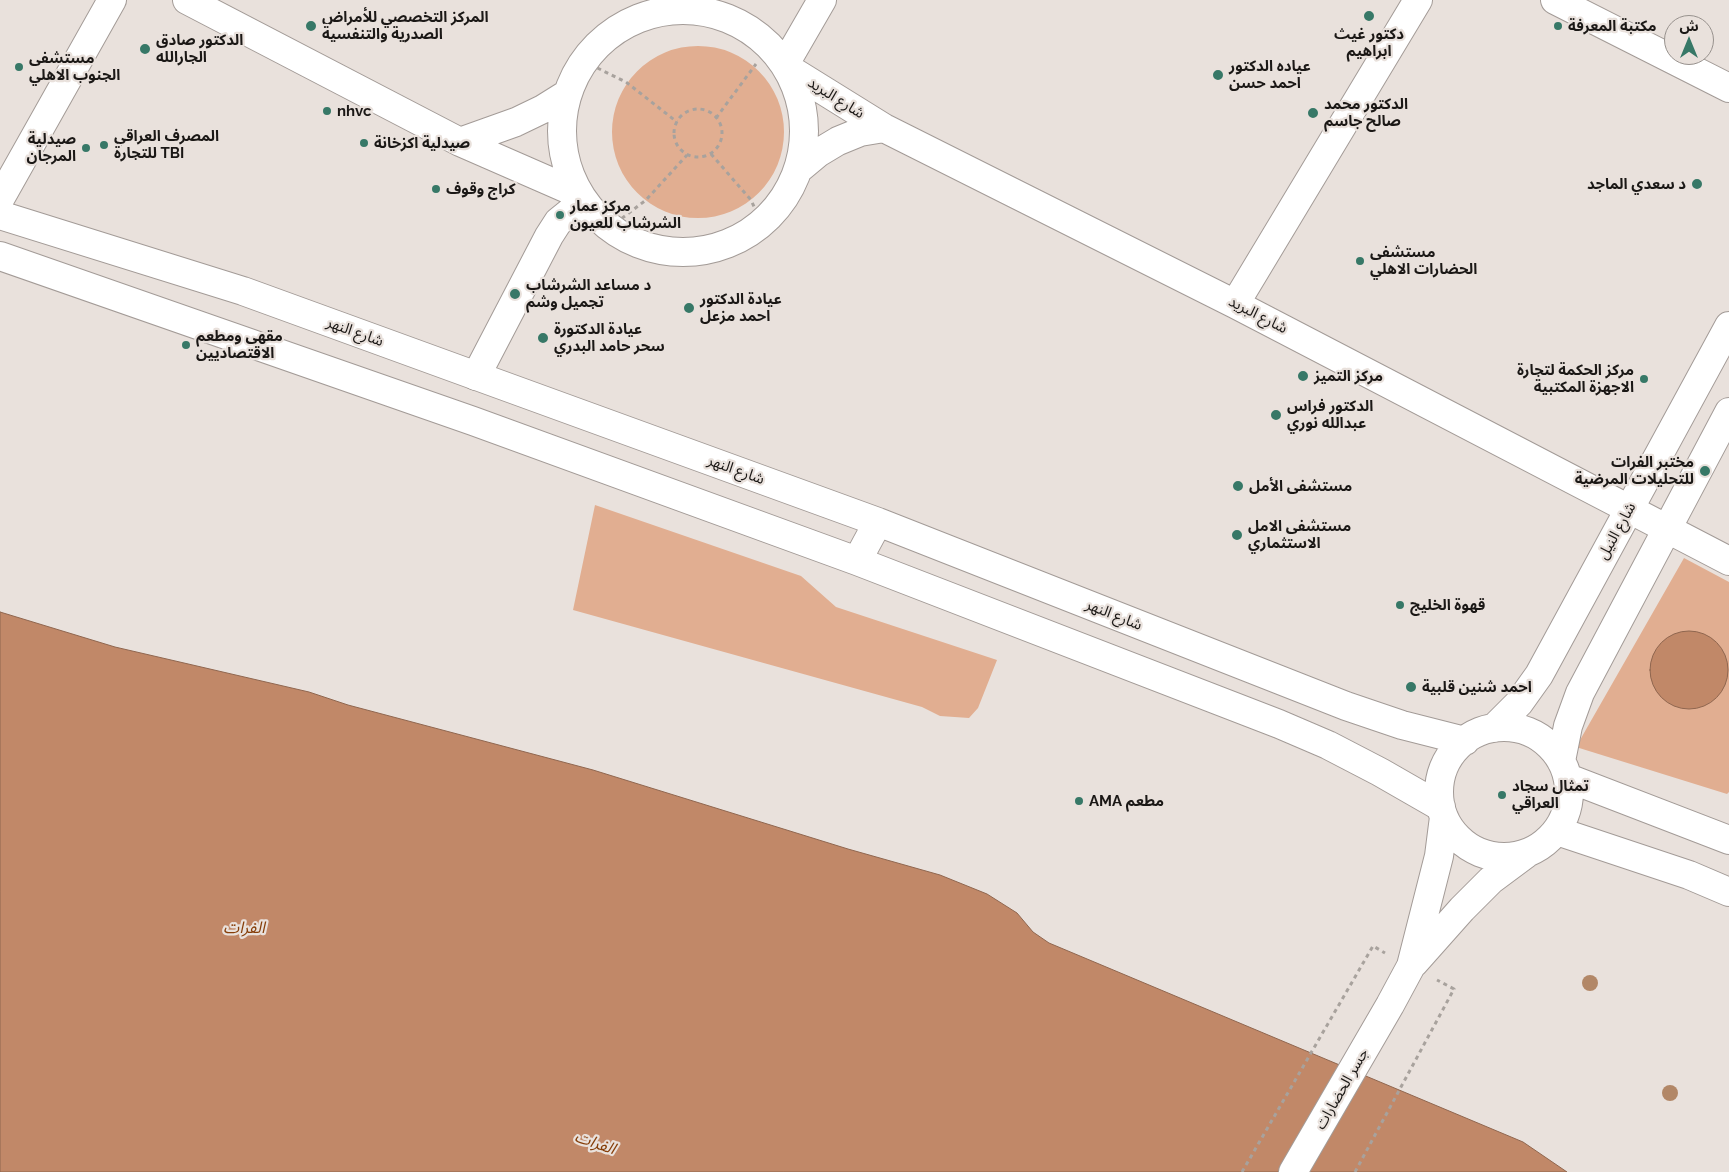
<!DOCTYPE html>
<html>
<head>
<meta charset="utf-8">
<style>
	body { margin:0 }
	#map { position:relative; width:1729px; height:1172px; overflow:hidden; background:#e9e1dc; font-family:Raleway,"Noto Sans Arabic",sans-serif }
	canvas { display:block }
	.north { position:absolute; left:1664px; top:15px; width:50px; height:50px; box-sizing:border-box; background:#e9e1dc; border:1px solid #97918d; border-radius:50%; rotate:0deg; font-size:14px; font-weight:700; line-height:20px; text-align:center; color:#1b1816 }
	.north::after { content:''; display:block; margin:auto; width:18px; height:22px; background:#377867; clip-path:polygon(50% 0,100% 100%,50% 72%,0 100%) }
</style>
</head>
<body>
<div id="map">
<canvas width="1729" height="1172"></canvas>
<div class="north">ش</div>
</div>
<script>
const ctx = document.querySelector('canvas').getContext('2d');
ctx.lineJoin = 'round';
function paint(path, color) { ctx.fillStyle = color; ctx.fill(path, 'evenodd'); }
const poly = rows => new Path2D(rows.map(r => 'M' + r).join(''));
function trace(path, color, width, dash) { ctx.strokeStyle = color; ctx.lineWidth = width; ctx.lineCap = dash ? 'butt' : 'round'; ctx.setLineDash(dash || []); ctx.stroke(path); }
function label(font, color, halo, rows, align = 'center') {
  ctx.font = font + ' Raleway,"Noto Sans Arabic",sans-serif'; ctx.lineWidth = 4.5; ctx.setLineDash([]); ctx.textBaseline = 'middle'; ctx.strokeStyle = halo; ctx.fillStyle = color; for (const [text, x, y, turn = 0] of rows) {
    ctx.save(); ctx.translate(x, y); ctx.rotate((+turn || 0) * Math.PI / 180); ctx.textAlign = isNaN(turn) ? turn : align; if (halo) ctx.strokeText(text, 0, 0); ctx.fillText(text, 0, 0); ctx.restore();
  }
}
const green = poly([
	'612 132a86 86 0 1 1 172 0a86 86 0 1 1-172 0Z',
	[595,505,801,576,836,607,997,660,978,708,969,718,940,716,922,707,573,610],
	[1684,558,1729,582,1729,792,1727,794,1576,747]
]);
const water = poly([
	[0,612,115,647,309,692,348,705,593,770,848,849,940,875,987,894,1017,913,1033,932,1049,943,1523,1142,1567,1172,0,1172,0,612],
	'1650 670a39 39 0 1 1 78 0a39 39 0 1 1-78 0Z'
]);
const path = poly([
	[583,61,626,82,677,122],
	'674 133a24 24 0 1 1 48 0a24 24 0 1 1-48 0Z',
	[716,118,756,64],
	[711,154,751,200,762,224],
	[609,228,646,200,687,155],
	[1242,1172,1373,946,1385,953],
	[1355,1172,1454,989,1437,980]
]);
const street = poly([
	[187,0,460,142,579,194],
	[1555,0,1729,88],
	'562 131a121 121 0 1 1 242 0a121 121 0 1 1-242 0Z',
	[785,64,822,0],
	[789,69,884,128,1235,304,1729,561],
	[460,142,516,122,543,109,567,94],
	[800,168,818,153,838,141,860,132,884,128],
	[1235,304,1418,0],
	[476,376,549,236,558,222,584,201]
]);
const secondary = poly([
	[0,199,112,0],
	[0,215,243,291,878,522,1346,706,1402,725,1465,741],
	[0,256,473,421,857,561,1279,724,1328,745,1380,772,1441,807],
	[857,561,878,522],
	'1439 792a65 65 0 1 1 130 0a65 65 0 1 1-130 0Z',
	[1494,728,1519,703,1539,675,1729,326],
	[1561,761,1568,726,1580,693,1729,412],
	[1568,778,1729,840],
	[1557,831,1689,875,1729,892],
	[1414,963,1462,909,1491,880,1526,854],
	[1293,1172,1390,1005,1411,966,1439,856,1444,817]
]);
const trees = [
	[1590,983],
	[1670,1093]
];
const markers = [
	[1369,16,6,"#377867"],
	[311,26,6,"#377867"],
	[1558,26,5,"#377867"],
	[145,49,6,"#377867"],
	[19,67,5,"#377867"],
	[1218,75,6,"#377867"],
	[327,111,5,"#377867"],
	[1313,113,6,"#377867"],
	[364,143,5,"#377867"],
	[104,145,5,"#377867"],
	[86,148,5,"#377867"],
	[1697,184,6,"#377867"],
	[436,189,5,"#377867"],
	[560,215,5,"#377867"],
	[1360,261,5,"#377867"],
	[515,294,6,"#377867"],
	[689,308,6,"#377867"],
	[543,338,6,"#377867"],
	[186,345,5,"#377867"],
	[1303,376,6,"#377867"],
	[1644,379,5,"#377867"],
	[1276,415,6,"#377867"],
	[1705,471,6,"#377867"],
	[1238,486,6,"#377867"],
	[1237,535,6,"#377867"],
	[1400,605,5,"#377867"],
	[1411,687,6,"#377867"],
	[1502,795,5,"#377867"],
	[1079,801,5,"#377867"]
];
const poiNames = [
	["المركز التخصصي للأمراض",322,17],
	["الصدرية والتنفسية",322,34],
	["مكتبة المعرفة",1568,26],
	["دكتور غيث",1369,34,"center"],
	["ابراهيم",1369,51,"center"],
	["الدكتور صادق",156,40],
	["الجارالله",156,57],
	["مستشفى",29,58],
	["الجنوب الاهلي",29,75],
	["عياده الدكتور",1229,66],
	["احمد حسن",1229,83],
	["ﺍﻟﺪﻛﺘﻮﺭ ﻣﺤﻤﺪ",1324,104],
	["ﺻﺎﻟﺢ ﺟﺎﺳﻢ",1324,121],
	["nhvc",337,111],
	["المصرف العراقي",114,136],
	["للتجارة TBI",114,153],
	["صيدلية",76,139,"right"],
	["المرجان",76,156,"right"],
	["صيدلية اكزخانة",374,143],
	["د سعدي الماجد",1686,184,"right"],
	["كراج وقوف",446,189],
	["مركز عمار",570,206],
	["الشرشاب للعيون",570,223],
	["مستشفى",1370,252],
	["الحضارات الاهلي",1370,269],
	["د مساعد الشرشاب",526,285],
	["تجميل وشم",526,302],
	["عيادة الدكتور",700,299],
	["احمد مزعل",700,316],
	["عيادة الدكتورة",554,329],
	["سحر حامد البدري",554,346],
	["مقهى ومطعم",196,336],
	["الاقتصاديين",196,353],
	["مركز الحكمة لتجارة",1634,370,"right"],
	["الاجهزة المكتبية",1634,387,"right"],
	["مركز التميز",1314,376],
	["ﺍﻟﺪﻛﺘﻮﺭ ﻓﺮﺍﺱ",1287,406],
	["ﻋﺒﺪﺍﻟﻠﻪ ﻧﻮﺭﻱ",1287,423],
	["مختبر الفرات",1694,462,"right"],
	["للتحليلات المرضية",1694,479,"right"],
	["مستشفى الأمل",1249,486],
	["مستشفى الامل",1248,526],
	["الاستثماري",1248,543],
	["قهوة الخليج",1410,605],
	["احمد شنين قلبية",1422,687],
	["تمثال سجاد",1512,786],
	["العراقي",1512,803],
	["AMA مطعم",1089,801]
];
const streetNames = [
	["شارع البريد",836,98,32],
	["شارع البريد",1258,315,27],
	["شارع النهر",355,332,20],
	["شارع النهر",736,470,20],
	["شارع النيل",1617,531,-61],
	["شارع النهر",1114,615,22],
	["جسر الحضارات",1342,1089,-60]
];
const waterNames = [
	["الفرات",244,928],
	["الفرات",595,1143,19]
];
paint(green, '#e1ae91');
paint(water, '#c18868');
trace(water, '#8f664f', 1);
trace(street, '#a39b97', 30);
trace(secondary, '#a39b97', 30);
trace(path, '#a8a29d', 3, [4, 4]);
trace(street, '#fff', 28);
trace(secondary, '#fff', 28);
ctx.fillStyle = '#b28767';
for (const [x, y] of trees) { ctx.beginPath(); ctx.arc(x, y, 8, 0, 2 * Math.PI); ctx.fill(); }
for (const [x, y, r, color] of markers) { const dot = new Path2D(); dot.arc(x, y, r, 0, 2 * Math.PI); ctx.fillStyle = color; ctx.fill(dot); trace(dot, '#e9e1dc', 2); }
label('bold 15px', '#1b1816', '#e9e1dc', poiNames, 'left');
label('15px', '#1b1816', '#e9e1dc', streetNames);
label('italic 16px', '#863e09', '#e9e1dc', waterNames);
</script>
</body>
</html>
